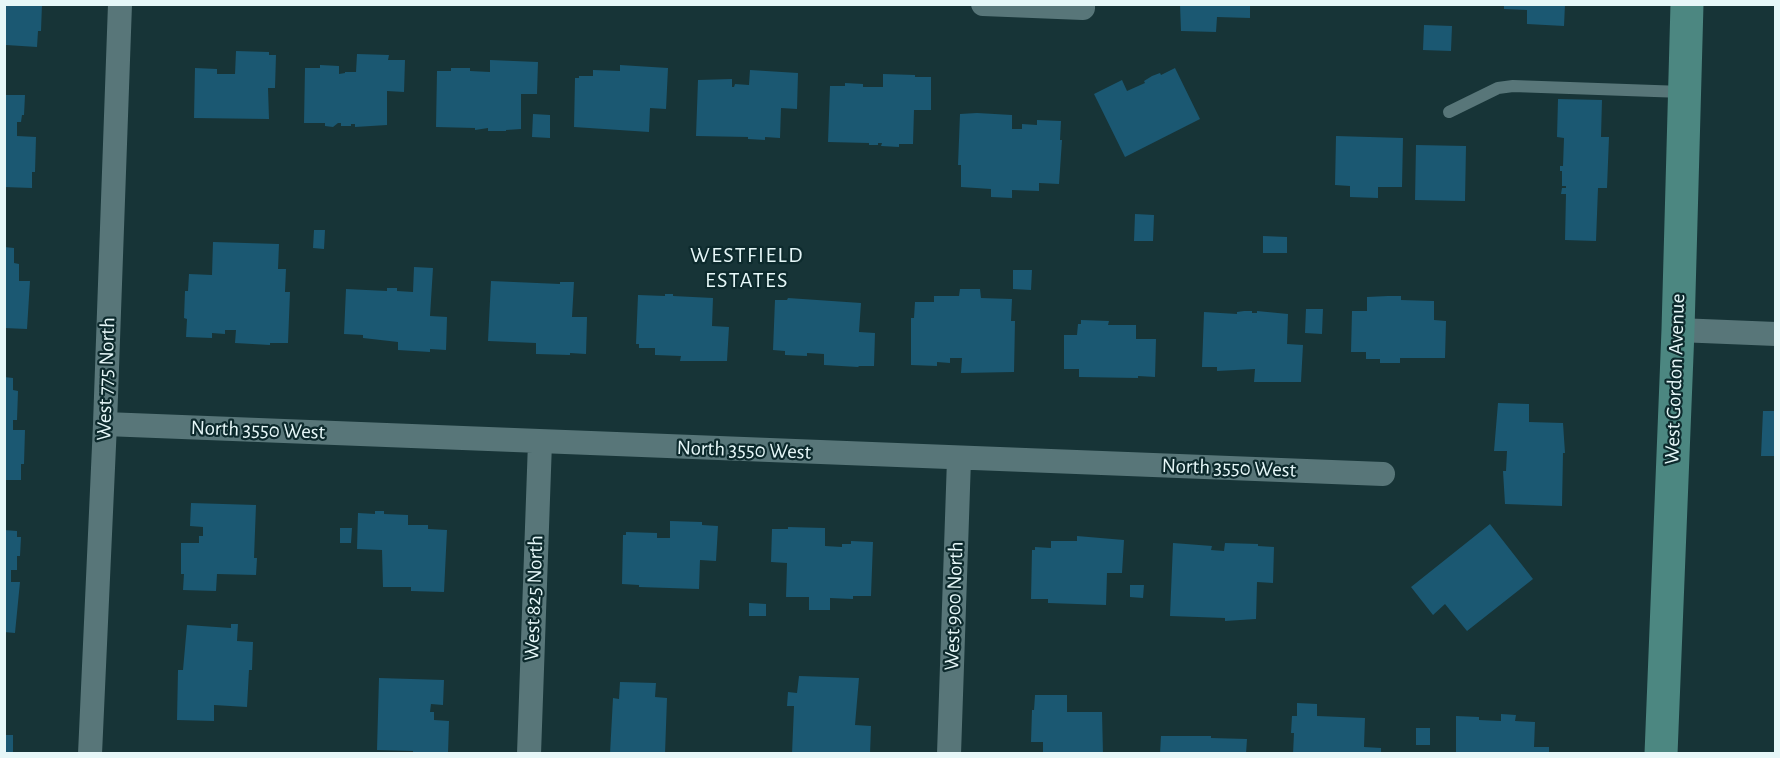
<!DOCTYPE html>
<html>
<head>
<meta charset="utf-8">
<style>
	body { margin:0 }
	#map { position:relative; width:1780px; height:758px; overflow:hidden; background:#173437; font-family:"Alegreya Sans",sans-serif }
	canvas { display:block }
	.frame { position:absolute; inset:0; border:6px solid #e6f7f8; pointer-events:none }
</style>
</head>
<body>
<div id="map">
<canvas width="1780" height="758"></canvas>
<div class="frame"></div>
</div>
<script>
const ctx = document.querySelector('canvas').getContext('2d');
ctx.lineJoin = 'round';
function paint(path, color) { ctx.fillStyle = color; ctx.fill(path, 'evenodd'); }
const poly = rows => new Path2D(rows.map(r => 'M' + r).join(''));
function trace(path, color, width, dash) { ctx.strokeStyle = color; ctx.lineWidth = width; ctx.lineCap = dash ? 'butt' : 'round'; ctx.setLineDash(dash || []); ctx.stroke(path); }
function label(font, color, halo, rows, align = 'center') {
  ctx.font = font + ' "Alegreya Sans",sans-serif'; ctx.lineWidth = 4.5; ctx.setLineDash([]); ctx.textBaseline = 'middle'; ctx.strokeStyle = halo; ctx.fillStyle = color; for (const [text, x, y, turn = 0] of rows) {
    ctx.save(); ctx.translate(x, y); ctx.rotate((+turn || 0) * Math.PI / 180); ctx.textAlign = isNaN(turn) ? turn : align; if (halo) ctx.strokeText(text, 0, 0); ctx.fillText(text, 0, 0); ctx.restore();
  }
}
const building = poly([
	[4,4,42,4,41,31,38,31,37,47,6,45],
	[1180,4,1250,4,1250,18,1217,17,1216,32,1181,31],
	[1504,4,1565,4,1564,26,1527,24,1527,10,1504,9],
	[1424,25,1452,26,1451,51,1423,50],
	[236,51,269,52,269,55,276,55,275,88,268,88,269,119,194,118,195,68,217,69,217,74,235,74],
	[357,54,389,55,388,60,405,60,404,92,387,91,387,125,355,127,355,124,351,124,351,126,341,126,341,123,338,123,333,127,325,126,325,123,304,123,305,68,320,68,320,65,339,66,339,74,345,73,345,72,356,72],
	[490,60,538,62,537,94,521,94,521,129,506,130,506,131,488,131,488,128,475,130,475,128,436,127,437,71,451,71,451,68,470,68,470,71,490,72],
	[620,65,668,68,666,109,650,108,649,132,574,127,575,78,579,78,579,76,593,76,593,70,620,71],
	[1175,68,1200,119,1125,157,1094,94,1122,80,1127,91,1145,83,1144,81,1152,76,1160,73,1161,75],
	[750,70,798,73,797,109,781,108,780,138,765,137,765,140,748,139,748,137,696,136,698,80,732,79,732,87,734,87,735,84,749,85],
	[883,74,915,75,915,77,931,77,931,110,914,110,913,144,899,144,899,147,881,146,882,143,878,143,878,145,869,145,869,143,828,142,830,86,845,86,845,83,863,84,863,87,883,87],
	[4,95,25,95,24,115,22,115,21,122,17,122,17,136,36,137,35,172,32,172,32,188,4,187],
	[1558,99,1602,100,1601,137,1609,137,1607,188,1598,188,1596,241,1565,240,1566,194,1561,194,1562,188,1566,188,1566,186,1562,186,1562,171,1560,171,1560,166,1563,166,1564,138,1557,137],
	[977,113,1012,115,1012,129,1022,129,1022,124,1037,125,1037,120,1061,121,1060,140,1062,140,1059,184,1039,183,1039,191,1012,190,1012,198,991,197,991,189,961,187,961,165,958,165,960,114],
	[533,114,550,115,550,138,532,137],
	[1336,136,1403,138,1402,187,1378,187,1378,198,1350,197,1350,186,1335,185],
	[1416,145,1466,146,1465,201,1415,200],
	[1135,214,1154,215,1153,241,1134,241],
	[314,230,325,230,324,249,313,248],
	[1263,236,1287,237,1287,253,1263,253],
	[213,242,279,244,278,269,286,269,285,292,290,292,288,343,270,343,270,345,235,343,236,330,225,330,225,334,212,333,212,338,186,337,187,319,184,318,185,291,188,291,189,274,212,275],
	[4,247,14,248,14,263,19,264,19,281,30,281,27,329,4,328],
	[414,267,433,268,430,316,447,317,446,350,430,349,430,352,398,350,398,342,363,338,363,335,344,334,346,289,387,291,387,288,397,288,397,291,413,292],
	[1013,270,1032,270,1031,290,1013,289],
	[491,281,560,284,560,282,574,282,572,317,587,317,586,354,570,353,570,355,536,354,536,343,488,341],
	[960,289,980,289,981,298,1012,299,1011,321,1015,321,1014,372,961,373,962,358,950,358,950,363,937,362,937,366,911,365,911,318,914,318,915,302,934,302,934,296,959,296],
	[665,294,673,294,673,296,713,298,712,326,729,327,727,361,680,361,681,356,655,355,655,348,639,348,639,344,636,344,638,295,665,296],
	[1388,296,1401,296,1401,300,1434,301,1434,320,1446,321,1445,358,1400,358,1400,363,1380,363,1380,359,1366,359,1366,352,1351,352,1352,311,1367,311,1367,297],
	[788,298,861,303,859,332,875,333,874,366,859,366,858,367,824,365,824,354,807,353,807,356,785,355,785,351,773,350,775,300,787,300],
	[1306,309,1323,309,1322,334,1305,333],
	[1244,311,1252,311,1252,313,1257,313,1257,311,1288,314,1287,344,1303,345,1301,382,1254,382,1255,369,1217,371,1217,367,1202,367,1204,312,1237,314,1237,312],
	[1081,320,1109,321,1108,325,1136,325,1136,339,1156,339,1155,377,1138,376,1138,378,1079,377,1079,369,1064,369,1064,335,1077,335,1078,324,1081,324],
	[4,377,13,378,13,390,18,391,17,420,13,420,13,430,25,430,24,464,21,464,21,480,4,480],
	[1498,403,1529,404,1529,422,1563,423,1565,453,1563,453,1562,506,1505,504,1503,471,1506,471,1507,451,1494,451],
	[1763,411,1776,411,1776,456,1761,456],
	[191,503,256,505,254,558,257,558,256,575,217,574,216,591,183,590,184,574,181,574,181,543,199,543,199,536,203,536,203,527,190,526],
	[375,511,384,511,384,514,408,515,408,525,428,525,428,529,447,530,444,592,411,591,411,587,383,587,382,550,357,549,358,513,375,514],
	[670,521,702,522,702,525,718,526,716,561,700,560,699,589,639,587,639,585,622,584,623,535,626,535,626,532,657,533,657,538,670,538],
	[1490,524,1533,579,1467,631,1445,604,1433,615,1411,587],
	[788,527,825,528,825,546,842,547,842,544,851,544,851,541,873,542,871,596,853,596,853,599,830,598,830,610,809,610,809,597,786,597,787,563,771,562,772,529,788,529],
	[340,528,352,528,351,543,340,543],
	[4,530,17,531,17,537,21,537,20,556,17,556,17,570,11,570,11,582,20,582,15,633,4,632],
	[1077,536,1124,540,1122,573,1107,573,1106,605,1048,603,1048,599,1031,599,1032,550,1035,550,1035,547,1051,548,1051,541,1077,541],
	[1173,543,1212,546,1211,550,1224,551,1225,543,1258,544,1258,546,1274,547,1273,583,1257,582,1256,619,1225,621,1225,618,1170,616],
	[1130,585,1144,585,1143,598,1130,597],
	[749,603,766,604,766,616,749,616],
	[231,624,238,624,237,641,253,642,252,670,249,670,247,707,214,705,214,721,177,720,178,670,183,670,187,625,231,628],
	[799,676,859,678,855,725,871,726,870,754,792,754,794,706,787,706,788,692,797,693],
	[379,678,444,680,443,705,431,704,430,712,434,712,434,720,449,721,448,753,413,754,413,751,377,750],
	[620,682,656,683,655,697,667,698,665,754,610,754,613,698,619,699],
	[1035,695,1067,695,1067,712,1102,712,1103,754,1043,754,1043,742,1031,742,1032,710,1034,710],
	[1297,703,1317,704,1317,716,1365,718,1364,747,1381,748,1381,754,1293,754,1294,733,1291,733,1292,716,1297,716],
	[1501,714,1516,715,1515,721,1535,722,1534,747,1549,747,1549,754,1456,754,1456,716,1479,717,1479,720,1501,721],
	[1416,728,1430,728,1430,745,1416,745],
	[4,735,13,735,13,754,4,754],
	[1161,736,1211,736,1211,738,1247,739,1246,754,1160,754]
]);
const service = poly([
	[1449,112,1498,88,1513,86,1683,92]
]);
const minor = poly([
	[983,4,1083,8,1083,4],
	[1678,330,1776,334],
	[105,424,1383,474],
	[90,754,105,424,120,4],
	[529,754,540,442],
	[949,754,959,459]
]);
const secondary = poly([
	[1661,754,1678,330,1687,4]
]);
const streetNames = [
	["West 775 North",106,379,-88],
	["West Gordon Avenue",1675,379,-88],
	["North 3550 West",258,430,2],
	["North 3550 West",744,450,2],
	["North 3550 West",1229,468,2],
	["West 825 North",534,598,-88],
	["West 900 North",954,606,-88]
];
const neighbourhoodNames = [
	["WESTFIELD",747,255],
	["ESTATES",747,280]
];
paint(building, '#1b5872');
trace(service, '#587679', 12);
trace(minor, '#587679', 24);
trace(secondary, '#4c8781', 33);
label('21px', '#e6f7f8', '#0d2a2d', streetNames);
ctx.letterSpacing = '1.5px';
label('22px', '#e6f7f8', '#0d2a2d', neighbourhoodNames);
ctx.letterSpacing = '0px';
</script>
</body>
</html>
